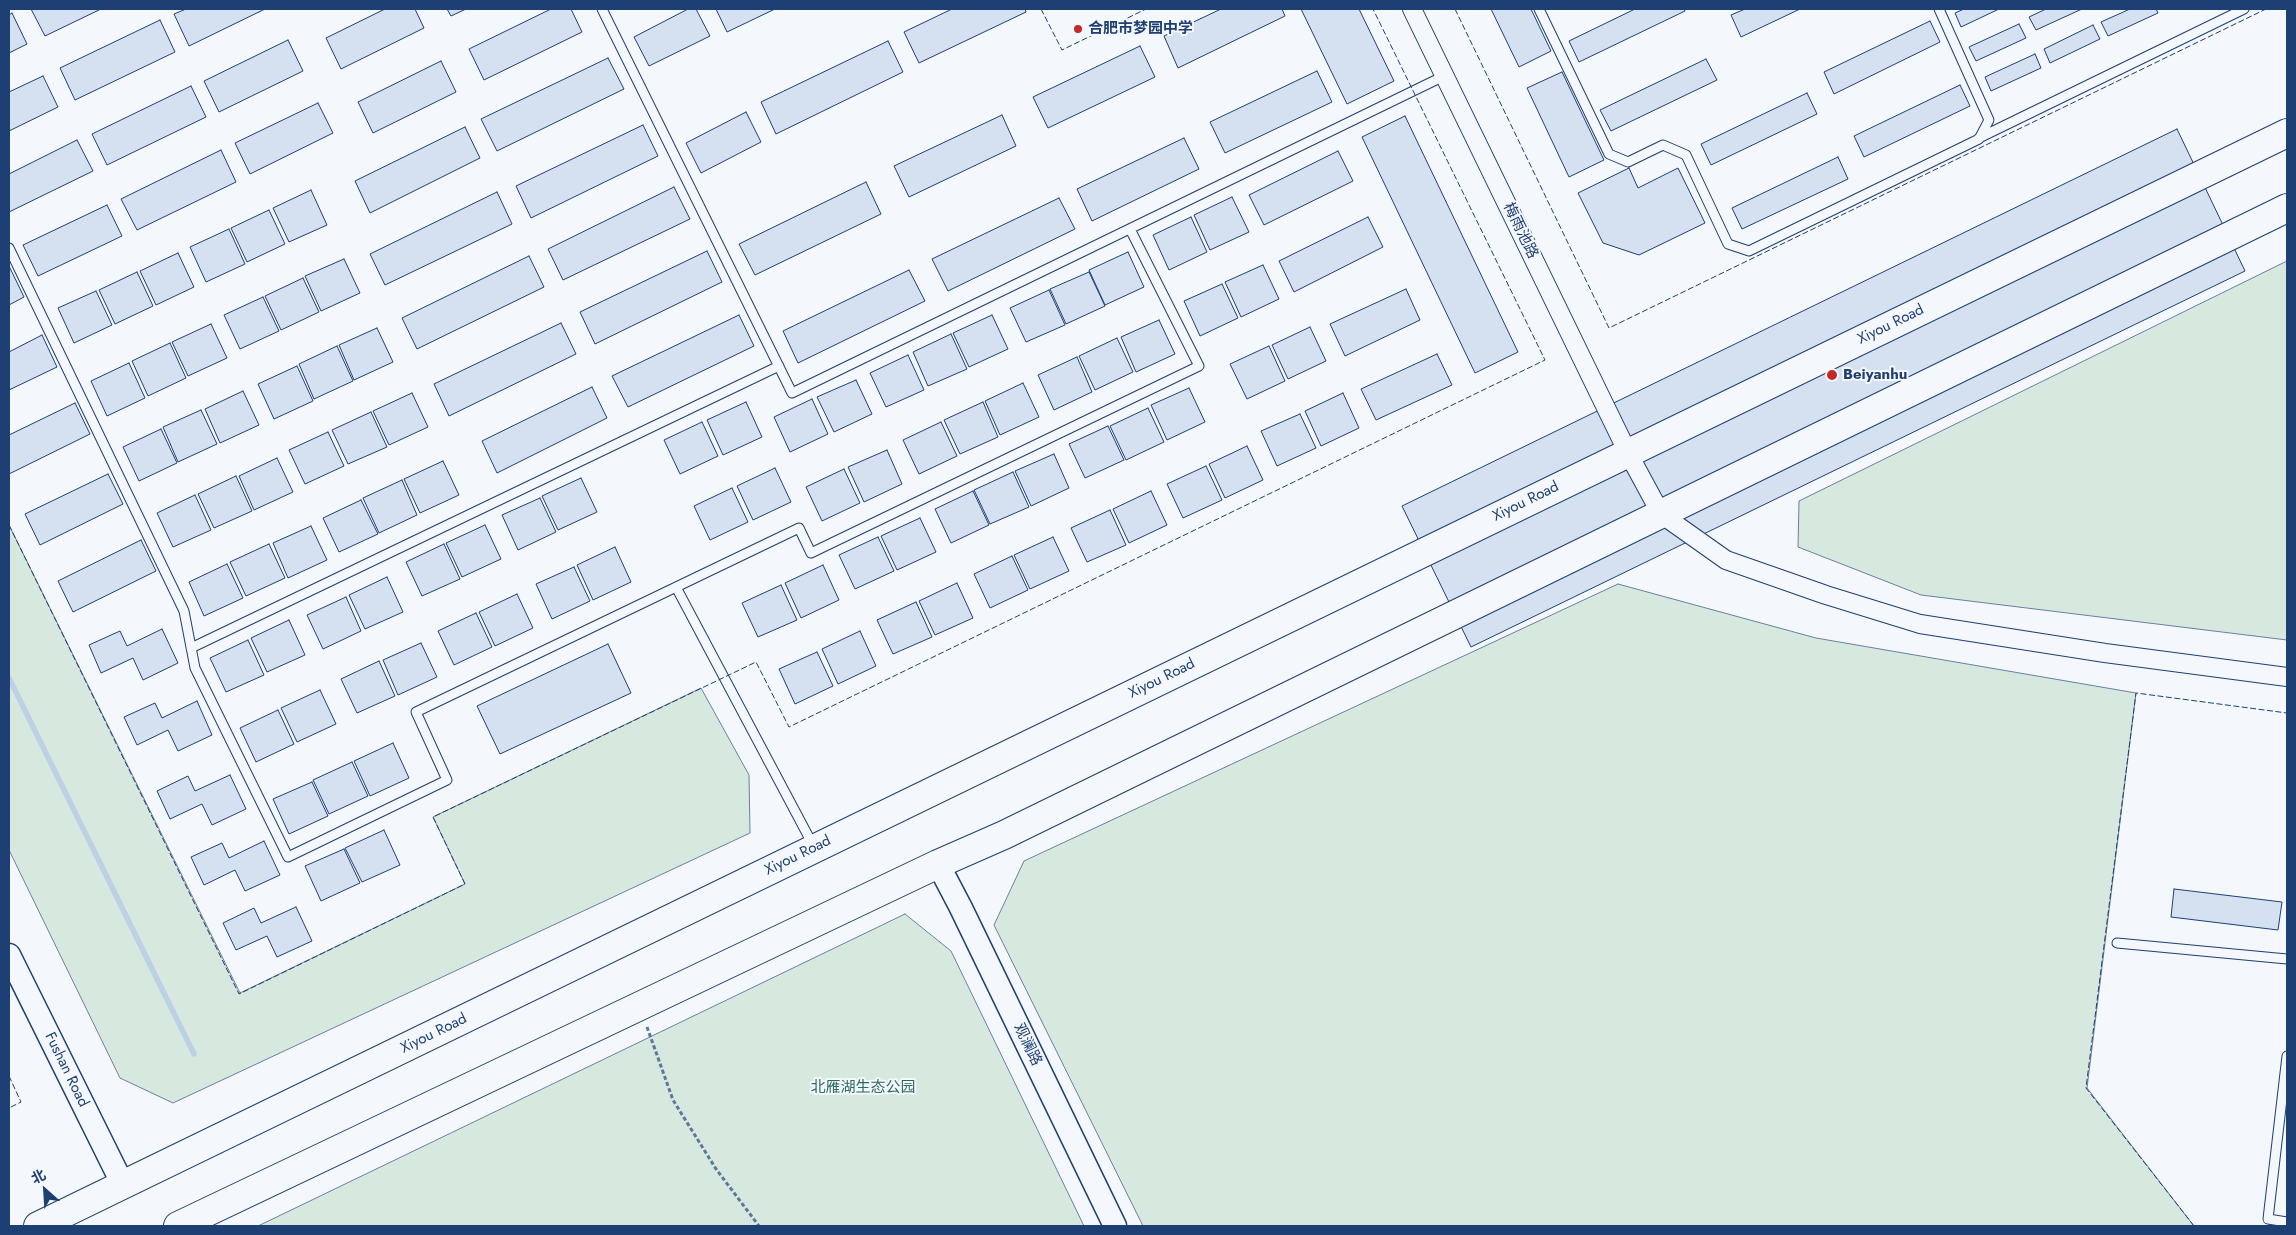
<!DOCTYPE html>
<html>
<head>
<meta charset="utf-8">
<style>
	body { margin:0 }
	#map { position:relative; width:2296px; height:1235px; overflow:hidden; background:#f4f7fb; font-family:Jost,"Noto Sans SC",sans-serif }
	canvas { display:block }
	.frame { position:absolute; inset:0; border:10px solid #1d3f73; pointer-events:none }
	.north { position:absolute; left:20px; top:1165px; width:50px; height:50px; -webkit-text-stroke:4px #f4f7fb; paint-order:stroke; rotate:334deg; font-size:14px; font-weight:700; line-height:20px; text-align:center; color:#1d3f73 }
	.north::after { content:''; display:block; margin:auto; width:18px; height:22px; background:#1d3f73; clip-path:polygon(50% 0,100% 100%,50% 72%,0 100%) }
</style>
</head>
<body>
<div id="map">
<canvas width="2296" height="1235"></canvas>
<div class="frame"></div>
<div class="north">北</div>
</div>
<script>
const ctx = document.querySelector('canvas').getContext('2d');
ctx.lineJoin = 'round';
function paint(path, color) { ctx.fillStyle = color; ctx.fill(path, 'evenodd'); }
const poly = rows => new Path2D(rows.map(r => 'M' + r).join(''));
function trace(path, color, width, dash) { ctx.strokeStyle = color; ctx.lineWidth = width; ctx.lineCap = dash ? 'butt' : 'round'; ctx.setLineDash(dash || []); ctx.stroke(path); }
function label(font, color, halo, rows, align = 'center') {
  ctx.font = font + ' Jost,"Noto Sans SC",sans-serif'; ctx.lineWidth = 4; ctx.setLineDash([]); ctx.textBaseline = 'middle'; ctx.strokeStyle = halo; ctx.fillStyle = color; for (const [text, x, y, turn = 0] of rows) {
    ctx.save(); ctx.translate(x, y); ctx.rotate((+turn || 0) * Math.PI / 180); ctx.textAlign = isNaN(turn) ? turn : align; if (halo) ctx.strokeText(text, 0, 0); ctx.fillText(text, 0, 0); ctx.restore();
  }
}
const green = poly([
	[2287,261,2287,640,1921,595,1798,547,1799,501,2287,261],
	[9,525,240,993,465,884,433,817,701,688,749,775,750,833,173,1103,120,1078,9,850,9,525],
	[1618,584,1816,638,2136,693,2087,1088,2194,1226,1143,1226,994,925,1024,861,1618,584],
	[905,914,951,951,1084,1226,258,1226,905,914]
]);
const stream = poly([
	[9,678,194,1054]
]);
const building = poly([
	[31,9,101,9,45,36,31,9],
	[186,9,265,9,189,46,174,14,186,9],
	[385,9,415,9,424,28,341,69,326,38,385,9],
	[447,9,466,9,451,16,447,9],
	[551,9,571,9,582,32,484,80,469,49,551,9],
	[688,9,696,9,710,36,649,66,634,37,688,9],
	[716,9,775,9,727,32,716,9],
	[952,9,1025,9,1026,12,919,63,904,32,952,9],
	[1221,9,1282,9,1285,16,1178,68,1164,36,1221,9],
	[1301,9,1359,9,1394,81,1347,104,1301,9],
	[1491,9,1531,9,1551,51,1519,67,1491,9],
	[1635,9,1684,9,1685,11,1579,62,1569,41,1635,9],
	[1745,9,1800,9,1741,37,1731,15,1745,9],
	[1964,9,1999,9,1961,27,1955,13,1964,9],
	[2046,9,2082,9,2036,30,2029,17,2046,9],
	[2130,9,2156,9,2158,13,2108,36,2101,22,2130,9],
	[12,13,27,44,9,53,9,15,12,13],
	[160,20,175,52,75,100,60,68,160,20],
	[1930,21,1940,42,1834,94,1824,72,1930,21],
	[2019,24,2026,38,1976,61,1969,47,2019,24],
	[2093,25,2100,39,2050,63,2044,49,2093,25],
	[288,40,303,71,219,112,204,81,288,40],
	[888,41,903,72,776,134,761,102,888,41],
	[1140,46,1155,77,1048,128,1033,97,1140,46],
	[2035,54,2041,68,1991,91,1985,77,2035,54],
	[608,58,624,89,497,151,481,119,608,58],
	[1706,59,1717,80,1611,131,1600,110,1706,59],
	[441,61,456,92,373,133,358,102,441,61],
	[1317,71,1332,102,1225,153,1210,122,1317,71],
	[1562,72,1604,160,1569,177,1527,88,1562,72],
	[43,76,58,107,9,131,9,92,43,76],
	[1960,85,1970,106,1864,157,1854,136,1960,85],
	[191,86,206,117,107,165,92,134,191,86],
	[1807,93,1817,114,1711,165,1701,144,1807,93],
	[318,103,333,133,250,174,235,143,318,103],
	[746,112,761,142,701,173,686,143,746,112],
	[1002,115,1016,146,909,197,894,166,1002,115],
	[1405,116,1518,352,1475,373,1362,137,1405,116],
	[643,125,658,156,531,218,516,186,643,125],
	[465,127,480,158,370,213,355,181,465,127],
	[2177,129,2245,271,1471,647,1402,506,2177,129],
	[1184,138,1199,169,1092,221,1077,189,1184,138],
	[77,140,93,171,9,212,9,174,77,140],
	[221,150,236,182,137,230,121,199,221,150],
	[1338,151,1353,181,1264,225,1249,195,1338,151],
	[1838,157,1848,179,1742,229,1732,208,1838,157],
	[1629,168,1638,188,1678,168,1705,223,1639,255,1603,243,1578,193,1629,168],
	[866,182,881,214,755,275,739,244,866,182],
	[674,187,690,219,563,280,548,249,674,187],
	[311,190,327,225,289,242,273,208,311,190],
	[497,192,512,224,385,285,370,254,497,192],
	[1232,197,1249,232,1210,250,1194,215,1232,197],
	[1059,198,1075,229,948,291,932,259,1059,198],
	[107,205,122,236,38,276,23,245,107,205],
	[269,210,285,244,247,262,231,228,269,210],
	[1191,217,1207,252,1169,270,1153,235,1191,217],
	[1368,217,1383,247,1294,292,1279,261,1368,217],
	[229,229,245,264,206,282,190,247,229,229],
	[707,251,722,282,595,344,580,312,707,251],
	[1128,252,1144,287,1105,305,1089,270,1128,252],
	[178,253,194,287,156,305,140,271,178,253],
	[529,256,544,287,417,349,402,318,529,256],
	[344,259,360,293,321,311,305,276,344,259],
	[1263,265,1279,299,1241,317,1225,282,1263,265],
	[9,266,24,297,9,305,9,266],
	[909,270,925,301,798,363,783,331,909,270],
	[137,272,153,306,115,324,99,290,137,272],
	[1089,272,1105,306,1066,324,1050,289,1089,272],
	[303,278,319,312,281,330,265,296,303,278],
	[1222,284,1238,318,1200,336,1184,301,1222,284],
	[1406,289,1420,320,1345,356,1330,324,1406,289],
	[1049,290,1065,325,1026,342,1010,308,1049,290],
	[96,291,112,325,74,343,58,308,96,291],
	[263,297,279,331,240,349,224,315,263,297],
	[739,315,754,346,628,407,612,376,739,315],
	[992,315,1008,349,969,367,953,333,992,315],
	[1159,320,1175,354,1136,372,1121,337,1159,320],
	[561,323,576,354,449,416,434,384,561,323],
	[211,324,227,358,188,376,172,342,211,324],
	[1310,327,1326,361,1288,379,1272,345,1310,327],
	[377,328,393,362,354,380,339,345,377,328],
	[951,334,967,369,928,386,913,352,951,334],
	[42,335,57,367,9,390,9,352,42,335],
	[1117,338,1133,372,1095,390,1079,356,1117,338],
	[170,343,186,378,148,396,132,361,170,343],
	[337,346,353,381,314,399,299,364,337,346],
	[1269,346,1285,381,1247,399,1230,364,1269,346],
	[1437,354,1452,385,1376,420,1361,389,1437,354],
	[908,355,924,390,886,407,870,373,908,355],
	[1077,357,1092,392,1054,410,1038,375,1077,357],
	[129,363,145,398,107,416,91,381,129,363],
	[297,366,313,401,274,419,258,384,297,366],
	[856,380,872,414,834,432,817,397,856,380],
	[1023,383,1039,417,1000,435,985,401,1023,383],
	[592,387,607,418,497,473,482,441,592,387],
	[1189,388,1205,422,1167,440,1151,405,1189,388],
	[243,391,259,425,220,443,205,409,243,391],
	[412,393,428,427,389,445,373,411,412,393],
	[1343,393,1359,428,1321,446,1305,411,1343,393],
	[812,399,828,434,790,452,774,417,812,399],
	[746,402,762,437,723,455,707,420,746,402],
	[983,402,998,437,960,454,944,420,983,402],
	[75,403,90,434,9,474,9,435,75,403],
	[1148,408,1164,442,1126,460,1110,426,1148,408],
	[201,410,217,444,178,462,163,427,201,410],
	[371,412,387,447,348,464,332,430,371,412],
	[1300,414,1316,448,1277,466,1261,431,1300,414],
	[702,422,718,456,680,474,664,440,702,422],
	[941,422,957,456,919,474,903,440,941,422],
	[1108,426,1124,460,1085,478,1069,444,1108,426],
	[161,429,177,463,139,481,123,447,161,429],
	[328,432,344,466,305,484,289,450,328,432],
	[1247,446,1263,480,1225,498,1209,464,1247,446],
	[887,450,902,484,864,502,848,467,887,450],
	[1054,454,1069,488,1031,506,1015,471,1054,454],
	[277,458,293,492,254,510,239,476,277,458],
	[443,461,459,495,420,513,404,479,443,461],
	[1206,466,1222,500,1183,518,1167,484,1206,466],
	[775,468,791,502,753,520,737,486,775,468],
	[844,469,860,503,822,521,806,487,844,469],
	[1013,472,1029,507,990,524,974,490,1013,472],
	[108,474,123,504,40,545,25,514,108,474],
	[236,476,252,511,214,528,198,494,236,476],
	[581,478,597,512,558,530,542,496,581,478],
	[402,480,417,515,379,533,363,498,402,480],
	[732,488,748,522,710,540,694,506,732,488],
	[973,491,989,525,951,543,935,509,973,491],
	[1151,491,1167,525,1129,543,1113,509,1151,491],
	[195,495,211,530,173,547,157,513,195,495],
	[540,498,556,532,518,550,502,515,540,498],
	[361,500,378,534,339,552,323,518,361,500],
	[1110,510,1126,545,1087,562,1071,528,1110,510],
	[920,518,936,552,897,570,881,536,920,518],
	[485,525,501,559,462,577,446,543,485,525],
	[311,526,327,560,288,578,273,543,311,526],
	[878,537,894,571,855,589,839,555,878,537],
	[1053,537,1069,571,1030,589,1014,555,1053,537],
	[141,540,156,571,73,612,58,581,141,540],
	[269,544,285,578,246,596,230,562,269,544],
	[444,544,460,579,422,596,406,562,444,544],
	[615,547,631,582,593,600,577,565,615,547],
	[1012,556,1028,590,990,608,974,574,1012,556],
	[227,564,243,598,204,616,189,582,227,564],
	[823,565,839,600,801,618,785,583,823,565],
	[574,567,590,601,552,619,536,584,574,567],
	[387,577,403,612,365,629,349,595,387,577],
	[957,583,973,618,935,635,919,601,957,583],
	[781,585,797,620,758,637,742,603,781,585],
	[517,594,533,628,495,646,479,612,517,594],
	[346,597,361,631,323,649,307,615,346,597],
	[916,602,932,637,893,654,877,620,916,602],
	[476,613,492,647,454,665,438,631,476,613],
	[289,620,305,655,267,672,251,638,289,620],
	[162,629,178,663,143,680,133,658,101,673,89,645,120,631,127,646,162,629],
	[860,631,876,666,838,684,822,649,860,631],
	[248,640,264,675,226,692,210,658,248,640],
	[421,643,437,677,398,695,383,660,421,643],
	[608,644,631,693,500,754,477,706,608,644],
	[817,652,833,686,795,704,779,669,817,652],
	[379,661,395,696,357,713,341,679,379,661],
	[320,690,336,724,297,742,281,708,320,690],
	[197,701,212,735,178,751,168,730,137,745,124,717,155,703,162,718,197,701],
	[278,710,294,744,256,762,240,728,278,710],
	[393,743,409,778,370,796,354,761,393,743],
	[352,762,368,796,329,814,313,780,352,762],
	[230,775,246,809,212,825,202,804,170,819,157,791,188,776,195,791,230,775],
	[312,782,328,816,289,834,273,799,312,782],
	[384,830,400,865,362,882,345,848,384,830],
	[264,841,280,875,245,891,235,870,204,885,191,857,222,843,229,858,264,841],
	[344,849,360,883,321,901,305,866,344,849],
	[2174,889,2282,902,2278,930,2171,917,2174,889],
	[296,907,312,941,277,957,267,936,236,950,223,923,254,908,261,923,296,907]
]);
const path = poly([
	[647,1027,673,1100,716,1169,759,1226]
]);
const service = poly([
	[602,9,792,393,1444,76],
	[1539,9,1609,154,1628,162,1663,145,1686,155,1728,244,1749,251,1979,139,1989,120,1939,9],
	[1979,138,2244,9],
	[9,248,184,611,195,668,288,857,447,780,416,712,799,528,811,553,1199,366,1130,229],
	[676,587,813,845],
	[191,648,779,366],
	[2117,943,2287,959],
	[2287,1056,2268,1219,2287,1222]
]);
const minor = poly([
	[1412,9,1628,453,1661,514,1726,560,1826,595,1920,624,2105,653,2287,677]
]);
const tertiary = poly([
	[938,864,961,908,1115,1226],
	[9,955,123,1185]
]);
const primary = poly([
	[38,1226,2287,133],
	[178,1226,938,864,1004,835,2287,208]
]);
const fence = poly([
	[1041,9,1062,50,1146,9],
	[1455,9,1609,328,2266,9],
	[9,525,239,994,465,884,433,817,756,662,789,727,1545,360,1373,9],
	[9,1076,21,1102,9,1108],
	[2194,1226,2086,1088,2136,693,2287,713]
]);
const markers = [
	[1078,29,5,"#c62828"],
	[1832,375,6,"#c62828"]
];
const poiNames = [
	["合肥市梦园中学",1088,29],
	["Beiyanhu",1843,375]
];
const streetNames = [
	["梅雨池路",1520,231,64],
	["Xiyou Road",1891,325,-26],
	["Xiyou Road",1526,502,-26],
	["Xiyou Road",1162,679,-26],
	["Xiyou Road",798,856,-26],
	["Xiyou Road",434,1034,-26],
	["观澜路",1027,1045,64],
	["Fushan Road",66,1070,64]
];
const parkNames = [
	["北雁湖生态公园",863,1088]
];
paint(green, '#d7e8df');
trace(green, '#687fa3', 1);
trace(stream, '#bed0e5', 5.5);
paint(building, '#d5e0f0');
trace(building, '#1d3f73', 1);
trace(service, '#1d3f73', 11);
trace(minor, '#1d3f73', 20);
trace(tertiary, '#1d3f73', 25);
trace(primary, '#1d3f73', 30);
trace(path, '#5e769c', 3, [4, 2.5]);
trace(service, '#f4f7fb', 9);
trace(minor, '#f4f7fb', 18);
trace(tertiary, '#f4f7fb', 22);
trace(primary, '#f4f7fb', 28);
trace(fence, '#1d3f73', 1, [6, 2.5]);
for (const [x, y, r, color] of markers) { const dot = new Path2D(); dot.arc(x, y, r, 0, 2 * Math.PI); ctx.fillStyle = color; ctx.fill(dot); trace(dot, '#f4f7fb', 2); }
label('bold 15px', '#1d3f73', '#f4f7fb', poiNames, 'left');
label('15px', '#1d3f73', '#f4f7fb', streetNames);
label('15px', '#2c6c60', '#f4f7fb', parkNames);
</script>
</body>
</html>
